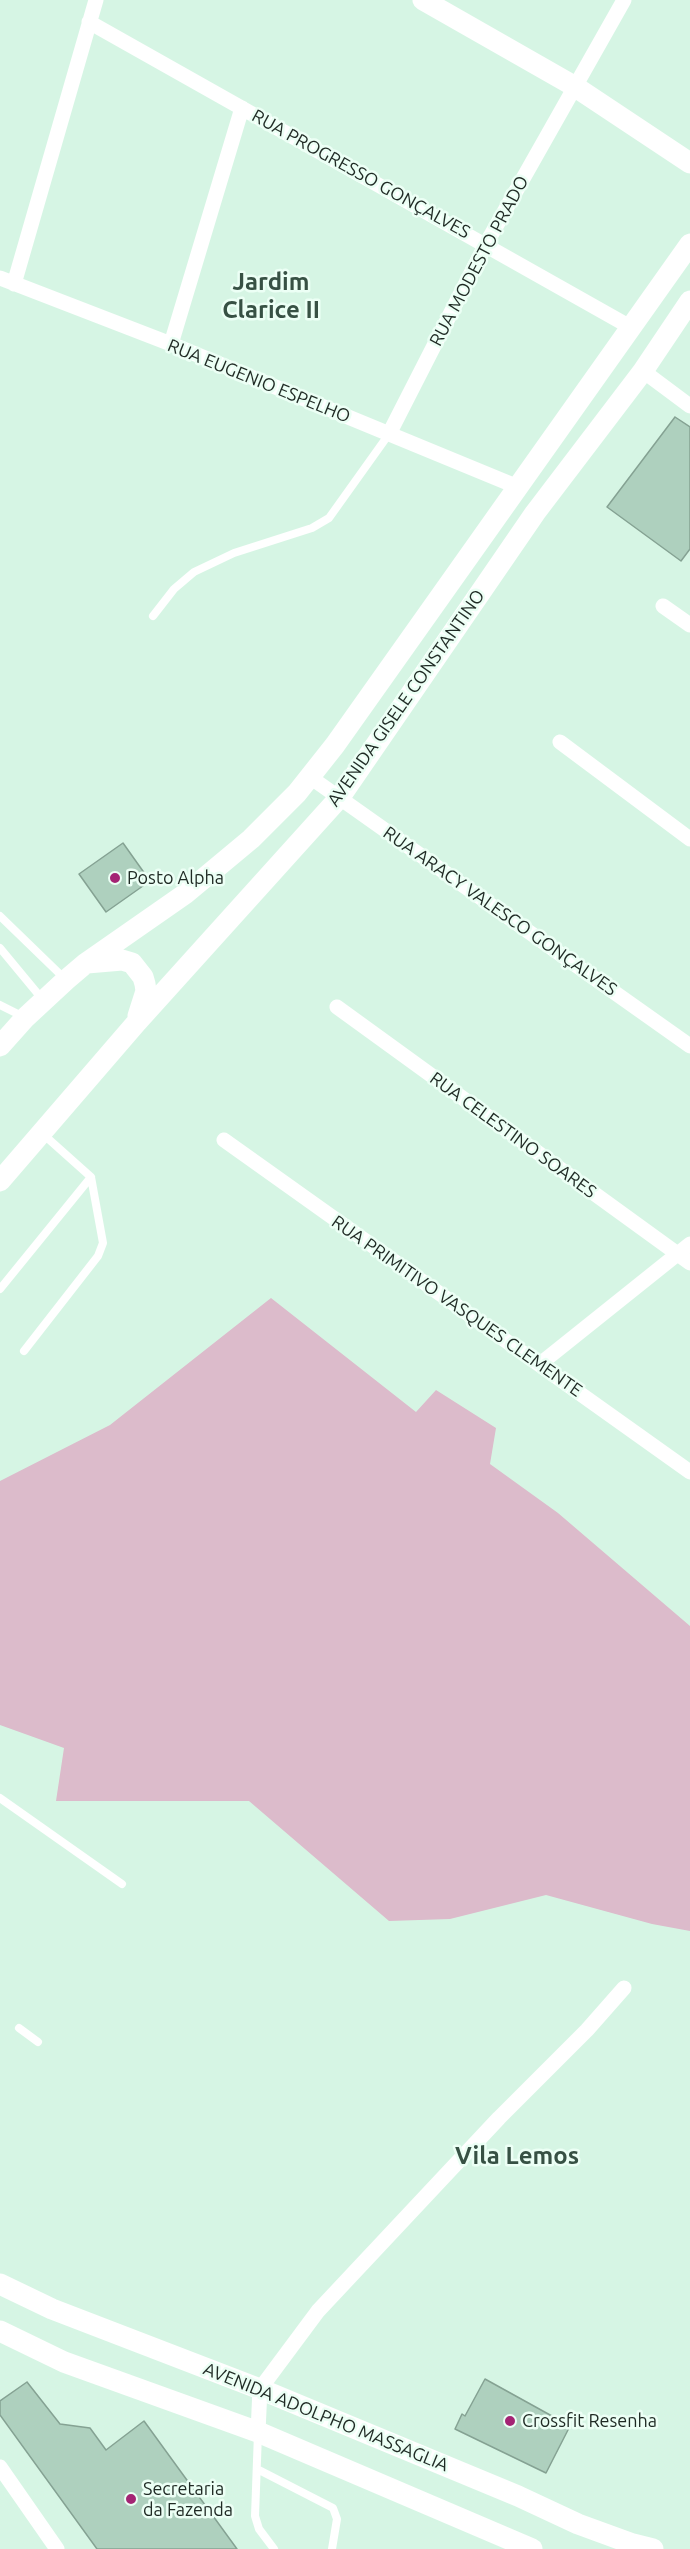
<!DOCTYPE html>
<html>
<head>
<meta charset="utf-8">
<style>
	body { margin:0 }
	canvas { display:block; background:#d6f5e4 }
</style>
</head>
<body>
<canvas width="690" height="2549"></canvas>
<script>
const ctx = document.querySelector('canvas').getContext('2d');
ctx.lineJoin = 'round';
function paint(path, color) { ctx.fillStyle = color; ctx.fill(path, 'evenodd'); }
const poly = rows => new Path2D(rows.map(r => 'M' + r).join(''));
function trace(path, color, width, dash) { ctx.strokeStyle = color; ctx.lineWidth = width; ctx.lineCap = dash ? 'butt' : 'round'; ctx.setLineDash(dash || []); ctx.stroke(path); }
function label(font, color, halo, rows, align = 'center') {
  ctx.font = font + ' Ubuntu,sans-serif'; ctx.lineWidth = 5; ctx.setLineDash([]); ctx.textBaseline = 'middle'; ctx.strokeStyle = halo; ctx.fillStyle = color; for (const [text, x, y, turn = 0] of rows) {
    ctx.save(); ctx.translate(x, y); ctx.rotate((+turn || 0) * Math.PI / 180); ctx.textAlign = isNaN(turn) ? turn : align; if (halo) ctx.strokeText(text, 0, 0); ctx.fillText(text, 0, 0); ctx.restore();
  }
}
const green = poly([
	[271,1298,416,1412,436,1390,496,1428,490,1464,558,1513,690,1626,690,1931,652,1924,546,1895,450,1919,389,1921,249,1801,56,1801,64,1748,0,1725,0,1481,110,1425]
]);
const building = poly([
	[675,417,690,427,690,549,681,561,607,507,675,417],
	[123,843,150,881,106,912,79,874,123,843],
	[485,2379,570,2426,546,2473,455,2429,462,2414,465,2416,485,2379],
	[27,2382,60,2424,90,2428,106,2450,144,2421,237,2549,97,2549,0,2415,0,2401,27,2382]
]);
const lane = poly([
	[153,616,174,589,194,572,234,553,312,528,329,518,389,434],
	[0,916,65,979],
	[0,948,43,1000],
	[0,1005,24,1017],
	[0,1289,91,1177],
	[24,1351,98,1256,103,1243,91,1177,44,1135],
	[0,1798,122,1884],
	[19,2028,38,2042],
	[258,2433,255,2516,259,2529,274,2549],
	[257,2469,333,2508,337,2519,332,2549]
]);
const street = poly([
	[89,22,632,328],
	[0,278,171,344,518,487],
	[14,284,96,0],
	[171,344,242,108],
	[643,371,690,406],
	[389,434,486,244,624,0],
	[663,606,690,625],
	[560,742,690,839],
	[310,777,690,1046],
	[337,1007,690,1263],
	[224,1140,690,1472],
	[540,1364,690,1244],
	[258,2432,260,2389,318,2311,499,2118,587,2030,624,1988],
	[0,2467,57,2549]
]);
const secondary = poly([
	[423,0,574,86,690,163],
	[87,963,122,960,132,963,143,977,145,984,146,991,138,1016],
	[0,1046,25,1018,66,980,86,963,185,894,251,839,297,793,335,745,690,244],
	[0,1181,137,1022,340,797,535,513,643,371,690,301],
	[0,2284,52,2309,260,2389,518,2496,578,2524,633,2544,653,2549],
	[0,2331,64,2362,258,2432,532,2549]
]);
const markers = [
	[115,878,6,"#a42474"],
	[510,2421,6,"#a42474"],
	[131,2499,6,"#a42474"]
];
const streetNames = [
	["RUA PROGRESSO GONÇALVES",361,174,29],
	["RUA MODESTO PRADO",479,261,-62],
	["RUA EUGENIO ESPELHO",259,381,22],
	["AVENIDA GISELE CONSTANTINO",406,698,-55],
	["RUA ARACY VALESCO GONÇALVES",500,911,35],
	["RUA CELESTINO SOARES",513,1135,36],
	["RUA PRIMITIVO VASQUES CLEMENTE",457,1306,35],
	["AVENIDA ADOLPHO MASSAGLIA",326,2417,22]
];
const poiNames = [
	["Posto Alpha",127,878],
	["Crossfit Resenha",522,2421],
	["Secretaria",143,2489],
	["da Fazenda",143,2510]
];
const districtNames = [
	["Jardim",271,282],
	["Clarice II",271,310],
	["Vila Lemos",517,2156]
];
paint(green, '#dcbbcb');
paint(building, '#aed0be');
trace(building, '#85a293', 1.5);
trace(lane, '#fff', 8);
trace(street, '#fff', 15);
trace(secondary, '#fff', 21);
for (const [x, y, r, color] of markers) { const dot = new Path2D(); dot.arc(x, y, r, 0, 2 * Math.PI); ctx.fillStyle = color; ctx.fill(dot); trace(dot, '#ecfff5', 2); }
label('18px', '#1f2a24', '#ecfff5', streetNames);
label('18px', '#1f2a24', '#ecfff5', poiNames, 'left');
label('bold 24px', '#375144', '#ecfff5', districtNames);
</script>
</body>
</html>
